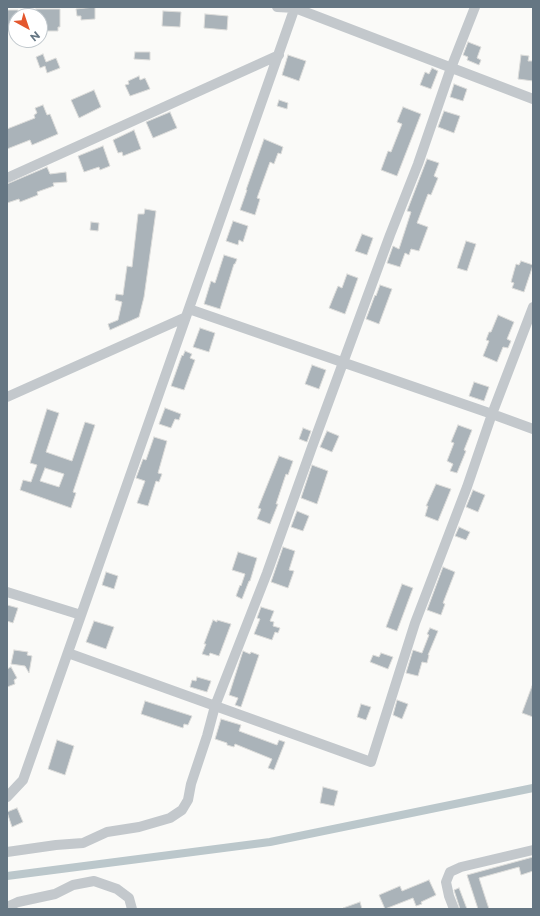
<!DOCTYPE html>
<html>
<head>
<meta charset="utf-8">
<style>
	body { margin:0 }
	#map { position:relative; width:540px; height:916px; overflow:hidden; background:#fafaf8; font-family:Montserrat,sans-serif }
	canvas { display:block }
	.frame { position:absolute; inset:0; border:8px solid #657683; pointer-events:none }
	.north { position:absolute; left:8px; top:8px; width:40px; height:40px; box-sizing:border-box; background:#fff; border:1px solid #c1c8cd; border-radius:50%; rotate:140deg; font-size:11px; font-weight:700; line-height:16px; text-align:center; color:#657683 }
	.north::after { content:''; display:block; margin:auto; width:14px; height:18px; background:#e4572e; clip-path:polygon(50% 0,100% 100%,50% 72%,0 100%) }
</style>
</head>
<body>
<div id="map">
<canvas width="540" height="916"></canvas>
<div class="frame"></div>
<div class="north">N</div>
</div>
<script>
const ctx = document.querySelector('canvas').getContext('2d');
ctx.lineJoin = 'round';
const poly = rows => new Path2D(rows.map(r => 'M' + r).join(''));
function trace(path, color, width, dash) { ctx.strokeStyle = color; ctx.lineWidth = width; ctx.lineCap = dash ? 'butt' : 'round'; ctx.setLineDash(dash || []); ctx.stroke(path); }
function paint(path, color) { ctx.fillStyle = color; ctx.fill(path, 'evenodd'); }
const canal = poly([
	[7,876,270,842,533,788]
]);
const building = poly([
	[95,7,95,19,81,20,81,16,77,16,76,9,95,7],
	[36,9,60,9,60,27,58,27,58,31,46,31,46,27,40,27,40,16,36,16,36,9],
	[7,10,18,10,18,16,16,16,16,31,7,31,7,10],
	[163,11,181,12,180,27,162,26,163,11],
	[205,14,228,16,227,30,204,28,205,14],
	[468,42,481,47,477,58,481,60,479,65,467,60,468,57,463,55,468,42],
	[135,52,150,52,150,60,134,59,135,52],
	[43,54,46,62,56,58,60,68,47,73,45,66,40,68,36,57,43,54],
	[288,55,306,61,299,81,282,75,288,55],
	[521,55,529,56,528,61,533,61,533,81,518,79,521,55],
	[432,68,438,71,431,89,420,85,425,72,429,74,432,68],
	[139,76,140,80,145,78,150,89,130,96,125,85,129,84,128,81,139,76],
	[454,84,467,89,463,101,450,97,454,84],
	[94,90,101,107,79,118,71,100,94,90],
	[279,100,288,103,287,109,277,106,279,100],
	[43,105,47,115,50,114,58,134,32,145,30,140,7,149,7,129,35,118,34,115,37,113,35,108,43,105],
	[403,107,421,114,397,176,381,170,388,151,391,152,402,124,397,122,403,107],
	[444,111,460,116,454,133,438,127,444,111],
	[170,112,177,128,153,138,146,122,170,112],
	[134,130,141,149,123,156,122,152,118,153,113,140,134,130],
	[264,139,283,147,281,154,278,153,274,164,270,162,257,198,260,199,255,215,240,210,247,190,246,190,264,139],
	[103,146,110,166,100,170,99,167,84,172,78,156,103,146],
	[427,159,439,163,434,176,438,178,431,195,428,194,417,223,428,227,419,251,411,249,409,255,405,253,400,267,387,263,393,246,399,249,411,212,407,211,427,159],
	[47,167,50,174,66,172,67,182,53,183,54,186,37,192,38,195,20,202,19,199,7,203,7,184,47,167],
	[145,209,156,211,144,297,139,317,110,330,108,324,118,320,122,302,115,300,116,294,123,295,127,266,132,267,138,214,144,214,145,209],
	[233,221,248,226,243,242,239,240,238,245,226,241,233,221],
	[91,222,99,223,98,231,90,230,91,222],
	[362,234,373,238,367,255,355,251,362,234],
	[466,241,476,244,467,271,457,268,466,241],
	[224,255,237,259,235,264,234,264,220,309,204,304,211,281,215,283,224,255],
	[521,261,533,265,524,292,512,288,514,283,511,282,516,264,519,265,521,261],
	[347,274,358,278,345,314,329,308,338,286,342,288,347,274],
	[380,285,392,289,379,324,366,319,375,295,376,296,380,285],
	[498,315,514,322,507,339,511,341,508,348,503,347,497,362,483,356,489,341,486,340,489,332,491,332,498,315],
	[200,328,215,333,209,352,193,347,200,328],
	[185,351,192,354,190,358,195,360,184,390,171,386,182,355,183,356,185,351],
	[312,365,326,370,319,389,305,384,312,365],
	[474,382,489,387,484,401,469,396,474,382],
	[165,408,181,414,179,420,175,419,171,428,159,424,165,408],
	[47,409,59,413,46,452,72,461,85,422,95,425,73,492,76,493,71,508,20,490,23,480,31,482,37,465,30,463,47,409],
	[45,468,64,474,59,487,40,481,45,468],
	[458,425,472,430,464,450,466,451,457,473,450,471,453,464,447,461,454,443,451,442,458,425],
	[303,428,311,431,307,442,299,439,303,428],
	[327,431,339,436,332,452,320,447,327,431],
	[154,437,167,441,158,473,162,474,159,482,156,481,148,506,137,503,145,481,136,478,143,459,146,460,154,437],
	[279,456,293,461,288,475,286,474,276,504,278,504,270,524,257,519,261,509,258,508,279,456],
	[312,465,328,471,317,504,301,498,312,465],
	[436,484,451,489,438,521,425,516,428,506,426,506,436,484],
	[473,490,485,495,478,512,466,507,473,490],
	[297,511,309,516,303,531,291,527,297,511],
	[459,527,470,532,466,540,455,536,459,527],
	[283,547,295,551,289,570,294,571,288,588,271,582,283,547],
	[238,552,257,558,250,581,249,581,242,599,236,596,240,585,241,586,245,574,232,570,238,552],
	[443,567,455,572,443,603,445,604,441,615,427,610,443,567],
	[106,572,118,576,114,589,102,585,106,572],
	[402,584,413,588,397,631,386,627,402,584],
	[7,605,18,608,13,623,7,621,7,605],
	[261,607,274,611,270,621,274,622,273,626,280,628,278,633,275,632,272,640,254,634,260,619,257,618,261,607],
	[213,620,217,622,217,620,231,624,219,656,210,653,209,656,202,654,206,644,204,644,213,620],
	[94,621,114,627,106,649,86,642,94,621],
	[430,628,438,631,428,655,429,655,427,663,422,662,418,676,406,673,413,650,422,653,429,635,427,634,430,628],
	[14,650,28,652,27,655,32,656,29,673,25,666,11,664,14,650],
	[243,651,250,654,251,652,259,655,241,707,235,705,238,698,229,695,243,651],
	[381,653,393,657,388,669,370,662,373,655,379,657,381,653],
	[11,667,17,678,14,680,15,684,7,687,7,669,11,667],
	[197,677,211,681,207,692,190,687,192,680,196,681,197,677],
	[532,686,533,686,533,717,522,713,532,686],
	[397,700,408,704,402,719,393,715,397,700],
	[145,701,192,716,188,725,184,724,183,728,141,714,145,701],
	[361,704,371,707,366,720,357,717,361,704],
	[221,719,241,725,239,731,277,745,279,740,285,742,274,770,268,768,272,759,235,744,234,747,227,745,227,743,215,739,221,719],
	[57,740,74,746,65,775,48,769,57,740],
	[323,787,338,791,334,806,320,803,323,787],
	[17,808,23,822,12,827,7,812,17,808],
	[533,857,533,871,521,875,519,867,479,878,489,909,478,909,467,875,533,857],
	[429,880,436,895,421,902,422,904,416,906,413,898,385,909,379,895,400,886,402,891,429,880],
	[459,888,467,909,460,909,454,890,459,888],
	[360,902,362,909,344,909,343,908,360,902]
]);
const minor = poly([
	[277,7,295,8,533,99],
	[7,178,279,55],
	[189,309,492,414,533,429],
	[7,397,186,317],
	[7,592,81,615],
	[68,653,371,762,415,623,467,487,492,414,533,307],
	[7,797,23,780,295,7],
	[7,852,56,845,83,843,107,832,139,827,170,818,182,810,188,800,191,784,207,736,215,706,267,573,312,447,390,235,418,164,451,68,475,7],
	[7,907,18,902,55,894,73,885,94,881,117,889,129,898,132,909],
	[454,909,449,896,446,882,450,872,461,867,533,850]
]);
trace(canal, '#bbc7cb', 8);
paint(building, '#aab3b9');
trace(building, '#dcdcda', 1);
trace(minor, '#c3c8cc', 10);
</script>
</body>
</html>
